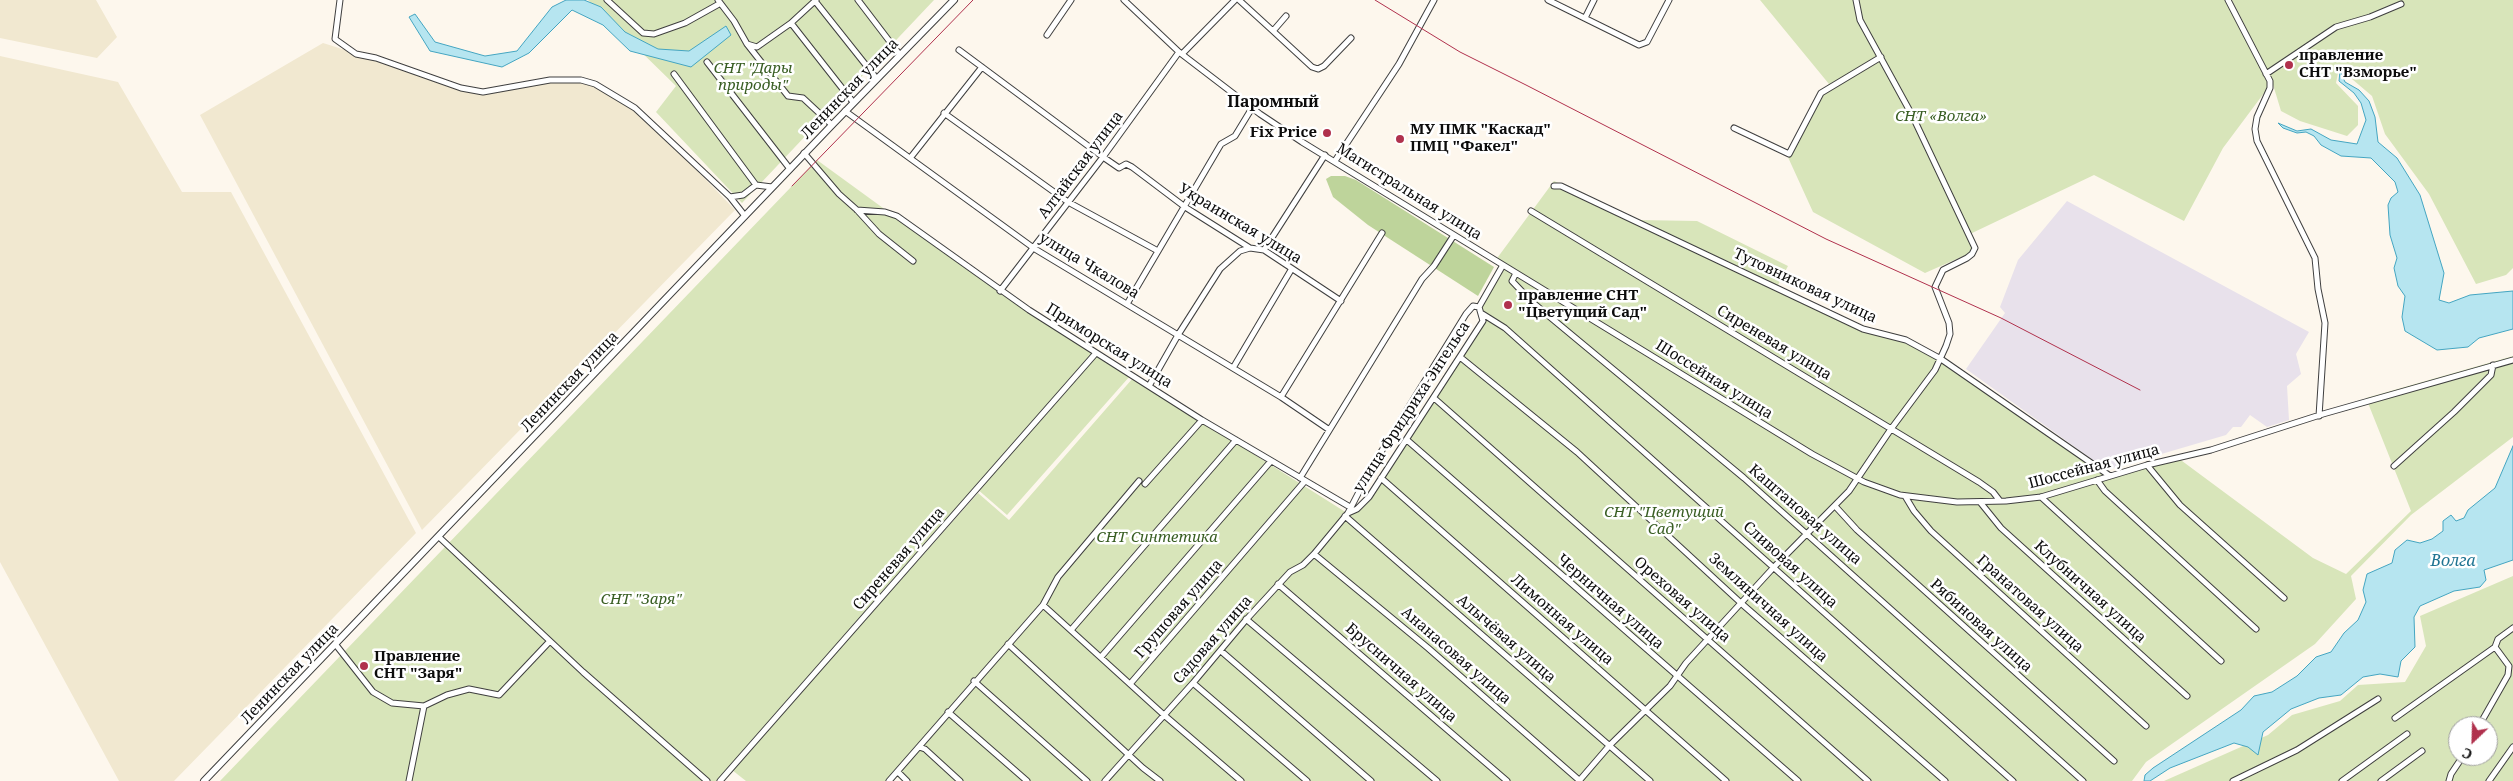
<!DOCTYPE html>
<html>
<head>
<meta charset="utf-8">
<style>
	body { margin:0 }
	#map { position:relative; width:2513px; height:781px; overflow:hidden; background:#fdf7ed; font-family:"Noto Serif",serif }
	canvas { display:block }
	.north { position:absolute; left:2448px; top:716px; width:50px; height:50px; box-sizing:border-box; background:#fff; border:1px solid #9e9e9e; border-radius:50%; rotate:204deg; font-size:14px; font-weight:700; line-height:20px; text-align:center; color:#0c0c0c }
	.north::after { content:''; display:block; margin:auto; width:18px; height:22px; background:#b0314d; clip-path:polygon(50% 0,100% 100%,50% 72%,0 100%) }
</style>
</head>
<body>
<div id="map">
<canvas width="2513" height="781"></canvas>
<div class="north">С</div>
</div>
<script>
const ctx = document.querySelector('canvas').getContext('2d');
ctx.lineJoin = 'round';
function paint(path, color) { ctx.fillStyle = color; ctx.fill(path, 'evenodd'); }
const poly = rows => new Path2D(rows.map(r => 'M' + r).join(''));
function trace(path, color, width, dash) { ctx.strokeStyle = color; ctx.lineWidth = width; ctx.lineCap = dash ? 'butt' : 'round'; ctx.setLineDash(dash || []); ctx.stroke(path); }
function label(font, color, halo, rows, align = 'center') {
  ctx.font = font + ' "Noto Serif",serif'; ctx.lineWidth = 5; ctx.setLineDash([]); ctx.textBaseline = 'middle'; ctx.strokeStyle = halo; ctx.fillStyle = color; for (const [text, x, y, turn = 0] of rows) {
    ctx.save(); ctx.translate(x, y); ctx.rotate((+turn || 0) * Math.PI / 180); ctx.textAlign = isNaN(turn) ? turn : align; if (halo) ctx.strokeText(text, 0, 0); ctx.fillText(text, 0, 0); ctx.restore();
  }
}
const industrial = poly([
	[2067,201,2309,332,2296,354,2301,374,2287,386,2289,420,2267,427,2250,415,2241,427,2233,427,2226,435,2107,470,1966,369,2005,313,2000,307,2018,260]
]);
const farmland = poly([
	[0,0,96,0,117,37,97,58,0,38],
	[323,43,476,91,518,83,578,78,641,112,735,210,422,530,200,115],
	[0,56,118,82,182,192,231,192,416,533,174,781,119,781,0,562]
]);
const green = poly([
	[588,0,934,0,742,203,656,112,676,86],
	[1760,0,2227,0,2270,85,2223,148,2184,221,2094,175,1970,234,1977,250,1925,273,1813,212,1787,155,1817,95,1829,84],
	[2232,0,2513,0,2513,268,2506,275,2476,284,2429,194,2385,134,2372,96,2339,68,2336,83,2358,106,2358,125,2347,136,2300,121,2281,111,2271,78],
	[817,160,1004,296,1130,376,1007,515,976,488,720,781,220,781],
	[1554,181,1638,220,1697,221,1788,266,1777,287,1862,327,1900,336,1943,358,2106,475,2174,455,2313,558,2346,574,2411,511,2366,398,2513,356,2513,437,2411,515,2351,576,2356,599,2315,644,2146,762,2132,781,902,781,893,773,886,781,746,781,732,770,978,493,1009,520,1133,378,1347,513,1296,571,1381,480,1488,318,1479,309,1504,268,1495,261],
	[2513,576,2513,781,2164,781,2268,735,2292,715,2340,701,2358,685,2405,682,2426,646,2420,616],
	[2458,726,2488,726,2488,756,2458,756]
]);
const forest = poly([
	[1331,176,1345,176,1356,180,1494,267,1478,296,1368,225,1333,197,1326,179]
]);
const water = poly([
	[566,0,584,0,601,7,625,32,658,49,689,51,726,26,731,35,691,67,630,51,603,25,572,10,529,53,502,67,430,51,409,17,415,14,435,42,485,56,517,51,552,7,566,0],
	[2340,71,2345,82,2359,90,2369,101,2375,117,2378,142,2397,158,2420,195,2444,273,2439,300,2449,303,2470,295,2513,291,2513,329,2479,338,2468,347,2437,350,2405,331,2402,317,2405,296,2398,286,2394,268,2397,258,2390,235,2388,205,2391,198,2398,192,2395,182,2371,158,2341,156,2321,145,2314,136,2306,132,2297,133,2283,128,2278,123,2297,131,2311,129,2331,140,2357,144,2366,120,2361,103,2354,93,2339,81,2340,71],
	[2513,446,2513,560,2484,570,2486,580,2480,587,2454,591,2420,606,2414,617,2415,647,2401,661,2398,677,2380,674,2363,677,2341,695,2319,698,2291,709,2263,732,2258,755,2248,747,2234,743,2170,768,2150,781,2144,781,2145,775,2153,768,2241,710,2254,696,2272,692,2297,676,2316,657,2331,652,2344,633,2358,620,2366,602,2363,590,2367,574,2392,563,2395,550,2407,540,2420,543,2432,539,2443,531,2443,521,2451,515,2456,521,2464,518,2468,510,2495,488,2513,446]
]);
const minor = poly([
	[340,0,335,39,356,54,376,58,461,88,483,92,550,80,581,80,595,84,635,108,730,197],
	[607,0,643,33,654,34,685,23,719,4],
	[718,0,734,21,747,44,788,96,803,98,832,125],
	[858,0,900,55],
	[1124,0,1179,52,1260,114,1302,142,1812,454,1864,482,1900,495,1957,502,2006,501,2041,497,2147,465,2211,450,2323,414,2513,360],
	[1239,0,1273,31,1286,16],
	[1548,0,1639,45,1647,42,1669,0],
	[2228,0,2270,81,2270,88,2257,117,2255,129,2257,141,2315,258,2318,289,2325,323,2319,416],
	[815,1,877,79],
	[1585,18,1594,0],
	[791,23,853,102],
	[1273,31,1312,67,1318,69,1324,66,1351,38],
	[1047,35,1071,0],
	[747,44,757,47,791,23,816,0],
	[959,50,1103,157,1119,168,1126,164,1132,167,1185,207,1250,248,1264,250,1341,301],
	[1182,54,1235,0],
	[707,62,790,169],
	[674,74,756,185,772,187],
	[2266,74,2336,27,2370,17,2401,4],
	[845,111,1035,249,1281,397,1328,429],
	[944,113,1068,202,1158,251],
	[1734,128,1789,154,1821,93,1881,57],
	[804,153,839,194,857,210,879,234,913,261],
	[911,157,982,67],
	[1335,161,1399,64,1434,0],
	[1554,186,1561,186,1863,329,1906,340,1941,359,2110,476],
	[857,210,885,212,897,216,1029,310,1202,420,1350,507],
	[1531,211,1979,482,1993,492,2000,501],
	[745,216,730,197,743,195,756,185],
	[1264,250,1325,155],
	[1516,273,1512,281,1532,302,1744,478,2083,781],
	[1000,291,1103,157,1179,52],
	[1127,304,1221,144,1235,136,1252,108],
	[1481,313,1505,328,2013,781],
	[1460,357,1577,452,1742,604,1945,781],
	[1233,368,1291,270],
	[1149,386,1178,335,1220,269,1240,251,1250,248],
	[1281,397,1382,233],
	[1434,398,1868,781],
	[1407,440,1798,781],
	[2147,465,2180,505,2284,598],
	[2394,466,2454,412,2491,375,2493,365],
	[1300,478,1422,279,1434,266,1454,235],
	[1381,478,1726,781],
	[2097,480,2105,491,2256,629],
	[1145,484,1202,420],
	[1905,496,1914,511,1931,531,2146,726],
	[2041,497,2221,661],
	[1980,502,2001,528,2187,696],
	[1835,506,1857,530,2114,761],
	[1348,513,1357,509,1369,497,1483,321,1479,307,1503,265],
	[1345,516,1650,781],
	[439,537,583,672,707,781],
	[1314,554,1428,648,1580,781],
	[1278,584,1507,781],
	[1043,605,1164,715,1241,781],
	[1246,619,1437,781],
	[1071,630,1236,440],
	[1008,644,1143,768,1160,781],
	[336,645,373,692,392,703,424,706,447,695,469,689,499,695,550,641],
	[1221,651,1371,781],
	[1101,657,1271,461],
	[974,681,1087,781],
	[1193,683,1307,781],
	[1130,684,1305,481],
	[948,712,1027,781],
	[2395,718,2495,647,2498,639,2513,628],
	[2479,726,2508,675,2509,666,2495,647],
	[919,747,925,749,960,781],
	[898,772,907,781],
	[409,781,424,706],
	[720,781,1096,353],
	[889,781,1043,605,1058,577,1139,481],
	[1105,781,1193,683,1245,621,1290,572,1303,565,1314,554,1348,513,1373,465,1466,314,1473,306,1479,307],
	[1579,781,1610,745,1670,686,1686,663,1774,567,1849,491,1891,429,1935,370,1946,346,1950,334,1949,323,1935,287,1943,270,1967,258,1972,254,1975,248,1912,115,1860,20,1856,0],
	[2233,781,2297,750,2378,699],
	[2342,781,2407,734],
	[2381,781,2422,751],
	[2449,781,2451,774,2463,756],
	[2489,781,2513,747]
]);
const tertiary = poly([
	[204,781,832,125,954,0]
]);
const rail = poly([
	[1375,0,1460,52,1526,85,1826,239,2001,318,2140,390],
	[792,186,973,0]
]);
const markers = [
	[2289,65,5,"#b0314d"],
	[1327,133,5,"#b0314d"],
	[1400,139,5,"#b0314d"],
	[1508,305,5,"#b0314d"],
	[364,666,5,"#b0314d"]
];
const poiNames = [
	["правление",2299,56],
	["СНТ \"Взморье\"",2299,73],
	["МУ ПМК \"Каскад\"",1410,130],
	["ПМЦ \"Факел\"",1410,147],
	["Fix Price",1317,133,"right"],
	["правление СНТ",1518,296],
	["\"Цветущий Сад\"",1518,313],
	["Правление",374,657],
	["СНТ \"Заря\"",374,674]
];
const parkNames = [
	["СНТ \"Дары",753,69],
	["природы\"",753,86],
	["СНТ «Волга»",1941,117],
	["СНТ \"Цветущий",1664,513],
	["Сад\"",1664,530],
	["СНТ Синтетика",1157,538],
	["СНТ \"Заря\"",641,600]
];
const streetNames = [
	["Ленинская улица",850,89,-46],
	["Алтайская улица",1081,165,-53],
	["Магистральная улица",1409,192,32],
	["Украинская улица",1240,224,31],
	["улица Чкалова",1089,266,31],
	["Тутовниковая улица",1805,286,25],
	["Сиреневая улица",1774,343,31],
	["Приморская улица",1109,346,32],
	["Шоссейная улица",1714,380,32],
	["Ленинская улица",570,382,-46],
	["улица Фридриха Энгельса",1412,407,-57],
	["Шоссейная улица",2094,467,-15],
	["Каштановая улица",1805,515,41],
	["Сиреневая улица",899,559,-49],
	["Сливовая улица",1790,565,42],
	["Клубничная улица",2090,592,42],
	["Ореховая улица",1682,600,41],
	["Черничная улица",1610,602,41],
	["Гранатовая улица",2030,604,42],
	["Земляничная улица",1768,608,42],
	["Грушовая улица",1179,609,-49],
	["Лимонная улица",1562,620,41],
	["Рябиновая улица",1981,626,42],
	["Алычёвая улица",1506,639,41],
	["Садовая улица",1213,640,-49],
	["Ананасовая улица",1456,656,41],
	["Брусничная улица",1401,673,41],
	["Ленинская улица",290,674,-46]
];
const neighbourhoodNames = [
	["Паромный",1273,102]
];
const waterNames = [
	["Волга",2453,561]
];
paint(industrial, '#e8e1eb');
paint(farmland, '#f1e8d0');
paint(green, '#d8e5ba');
paint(forest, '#bed49b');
paint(water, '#b6e5f0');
trace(water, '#44a5c1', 1);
trace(minor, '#3f3f3f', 7);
trace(tertiary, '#3f3f3f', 8);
trace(minor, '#fff', 5);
trace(tertiary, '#fff', 6);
trace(rail, '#b0314d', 1);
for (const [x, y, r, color] of markers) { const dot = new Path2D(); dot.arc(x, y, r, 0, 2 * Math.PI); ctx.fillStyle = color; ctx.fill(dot); trace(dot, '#fff', 2); }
label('bold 15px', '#0c0c0c', '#fff', poiNames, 'left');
label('italic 15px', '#395e23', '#fff', parkNames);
label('15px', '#0c0c0c', '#fff', streetNames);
label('bold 16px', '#0c0c0c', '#fff', neighbourhoodNames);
label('italic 16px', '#217593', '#fff', waterNames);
</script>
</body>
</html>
